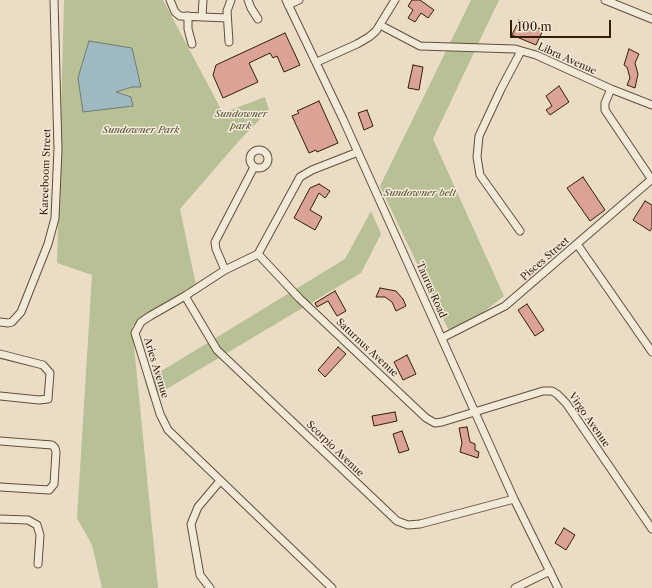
<!DOCTYPE html>
<html>
<head>
<meta charset="utf-8">
<style>
	body { margin:0 }
	#map { position:relative; width:652px; height:588px; overflow:hidden; background:#ebddc5; font-family:"Libre Caslon Text",serif }
	canvas { display:block }
	.scale { position:absolute; left:510px; top:20px; width:101px; height:18px; box-sizing:border-box; border:2px solid #331e0a; border-top:0; padding-left:5px; font-size:12px; line-height:14px; white-space:nowrap; color:#331e0a; -webkit-text-stroke:3px #f2e9d9; paint-order:stroke }
</style>
</head>
<body>
<div id="map">
<canvas width="652" height="588"></canvas>
<div class="scale">100 m</div>
</div>
<script>
const ctx = document.querySelector('canvas').getContext('2d');
ctx.lineJoin = 'round';
function paint(path, color) { ctx.fillStyle = color; ctx.fill(path, 'evenodd'); }
const poly = rows => new Path2D(rows.map(r => 'M' + r).join(''));
function trace(path, color, width, dash) { ctx.strokeStyle = color; ctx.lineWidth = width; ctx.lineCap = dash ? 'butt' : 'round'; ctx.setLineDash(dash || []); ctx.stroke(path); }
function label(font, color, halo, rows, align = 'center') {
  ctx.font = font + ' "Libre Caslon Text",serif'; ctx.lineWidth = 3; ctx.setLineDash([]); ctx.textBaseline = 'middle'; ctx.strokeStyle = halo; ctx.fillStyle = color; for (const [text, x, y, turn = 0] of rows) {
    ctx.save(); ctx.translate(x, y); ctx.rotate((+turn || 0) * Math.PI / 180); ctx.textAlign = isNaN(turn) ? turn : align; if (halo) ctx.strokeText(text, 0, 0); ctx.fillText(text, 0, 0); ctx.restore();
  }
}
const green = poly([
	[64,0,163,0,223,113,265,97,269,110,238,142,180,209,196,285,132,326,158,588,102,588,92,545,77,518,92,275,57,263],
	[471,0,499,0,433,139,504,296,452,337,380,186],
	[371,211,381,234,361,273,150,399,145,381,345,259]
]);
const water = poly([
	[89,41,132,48,141,87,132,87,116,92,131,97,133,106,83,112,78,78,89,41]
]);
const building = poly([
	[412,0,420,0,434,10,428,18,421,13,415,22,408,18,413,10,408,6,412,0],
	[519,20,543,30,536,45,512,35,519,20],
	[285,33,300,65,284,72,277,56,273,58,270,53,249,63,258,82,223,98,213,75,216,65,285,33],
	[629,49,639,54,635,63,638,74,635,88,627,85,630,78,627,67,624,65,629,49],
	[413,65,423,67,419,90,408,88,413,65],
	[559,86,569,102,550,115,546,110,552,106,546,96,559,86],
	[319,101,338,143,317,152,316,150,309,153,292,116,299,113,297,111,319,101],
	[367,110,373,126,364,130,358,113,367,110],
	[583,177,605,210,590,221,567,188,583,177],
	[319,184,330,191,325,198,319,193,310,210,322,217,315,230,294,218,310,188,319,184],
	[645,201,652,205,652,228,650,231,633,220,645,201],
	[380,288,396,291,403,299,406,306,396,311,392,302,385,297,376,297,380,288],
	[335,291,346,311,337,316,328,301,317,307,315,303,335,291],
	[527,304,544,330,535,336,518,310,527,304],
	[338,347,346,354,325,377,318,370,338,347],
	[407,355,416,374,403,380,394,362,407,355],
	[395,412,397,421,374,426,372,416,395,412],
	[467,427,470,442,475,444,475,450,479,452,478,458,460,452,462,443,459,428,467,427],
	[402,431,409,450,399,453,393,434,402,431],
	[564,528,575,535,566,550,555,543,564,528]
]);
const street = poly([
	[170,0,175,12,180,16,227,18],
	[248,0,251,8,258,19],
	[286,0,343,119,514,499,558,588],
	[605,0,652,19],
	[288,5,299,0],
	[188,16,188,29,192,44],
	[202,17,203,0],
	[380,25,420,46,515,49,536,55,611,89,652,105],
	[229,42,227,11,231,0],
	[317,62,357,44,369,37,376,31,395,0],
	[611,89,605,103,605,110,652,180],
	'250 159a9 9 0 1 1 18 0a9 9 0 1 1-18 0Z',
	[520,231,480,175,477,157,479,136,501,89,521,51],
	[577,244,652,352],
	[258,254,299,298,426,418,435,423,442,422,543,391,552,391,557,394,566,403,652,529],
	[225,270,216,249,215,242,254,167],
	[185,296,217,350,397,521,408,525,420,524,514,499],
	[0,322,8,323,12,322,21,312,48,244,55,218,58,149,54,0],
	[442,338,505,306,652,179],
	[0,354,43,365,50,373,48,399,39,400,0,396],
	[0,441,52,445,55,448,56,452,54,484,49,490,0,487],
	[0,519,28,520,37,525,40,535,38,564],
	[210,588,200,575,191,524,198,507,220,481],
	[332,588,168,430,160,414,135,333,141,322,150,316,185,296,225,270,258,254,300,177,312,170,358,152],
	[515,588,550,571]
]);
const streetNames = [
	["Libra Avenue",567,59,24],
	["Kareeboom Street",46,172,-88],
	["Pisces Street",545,259,-41],
	["Taurus Road",431,290,66],
	["Saturnus Avenue",367,348,43],
	["Aries Avenue",156,368,73],
	["Virgo Avenue",589,420,55],
	["Scorpio Avenue",335,449,44]
];
const parkNames = [
	["Sundowner",241,114],
	["park",241,126],
	["Sundowner Park",141,130],
	["Sundowner belt",420,193]
];
paint(green, '#b7c195');
paint(water, '#9eb9bf');
trace(water, '#737b77', 1);
paint(building, '#dba296');
trace(building, '#331e0a', 1);
trace(street, '#614e39', 9);
trace(street, '#f2e9d9', 7);
label('10px', '#331e0a', '#f2e9d9', streetNames);
label('italic 10px', '#5b4f34', '#f2e9d9', parkNames);
</script>
</body>
</html>
